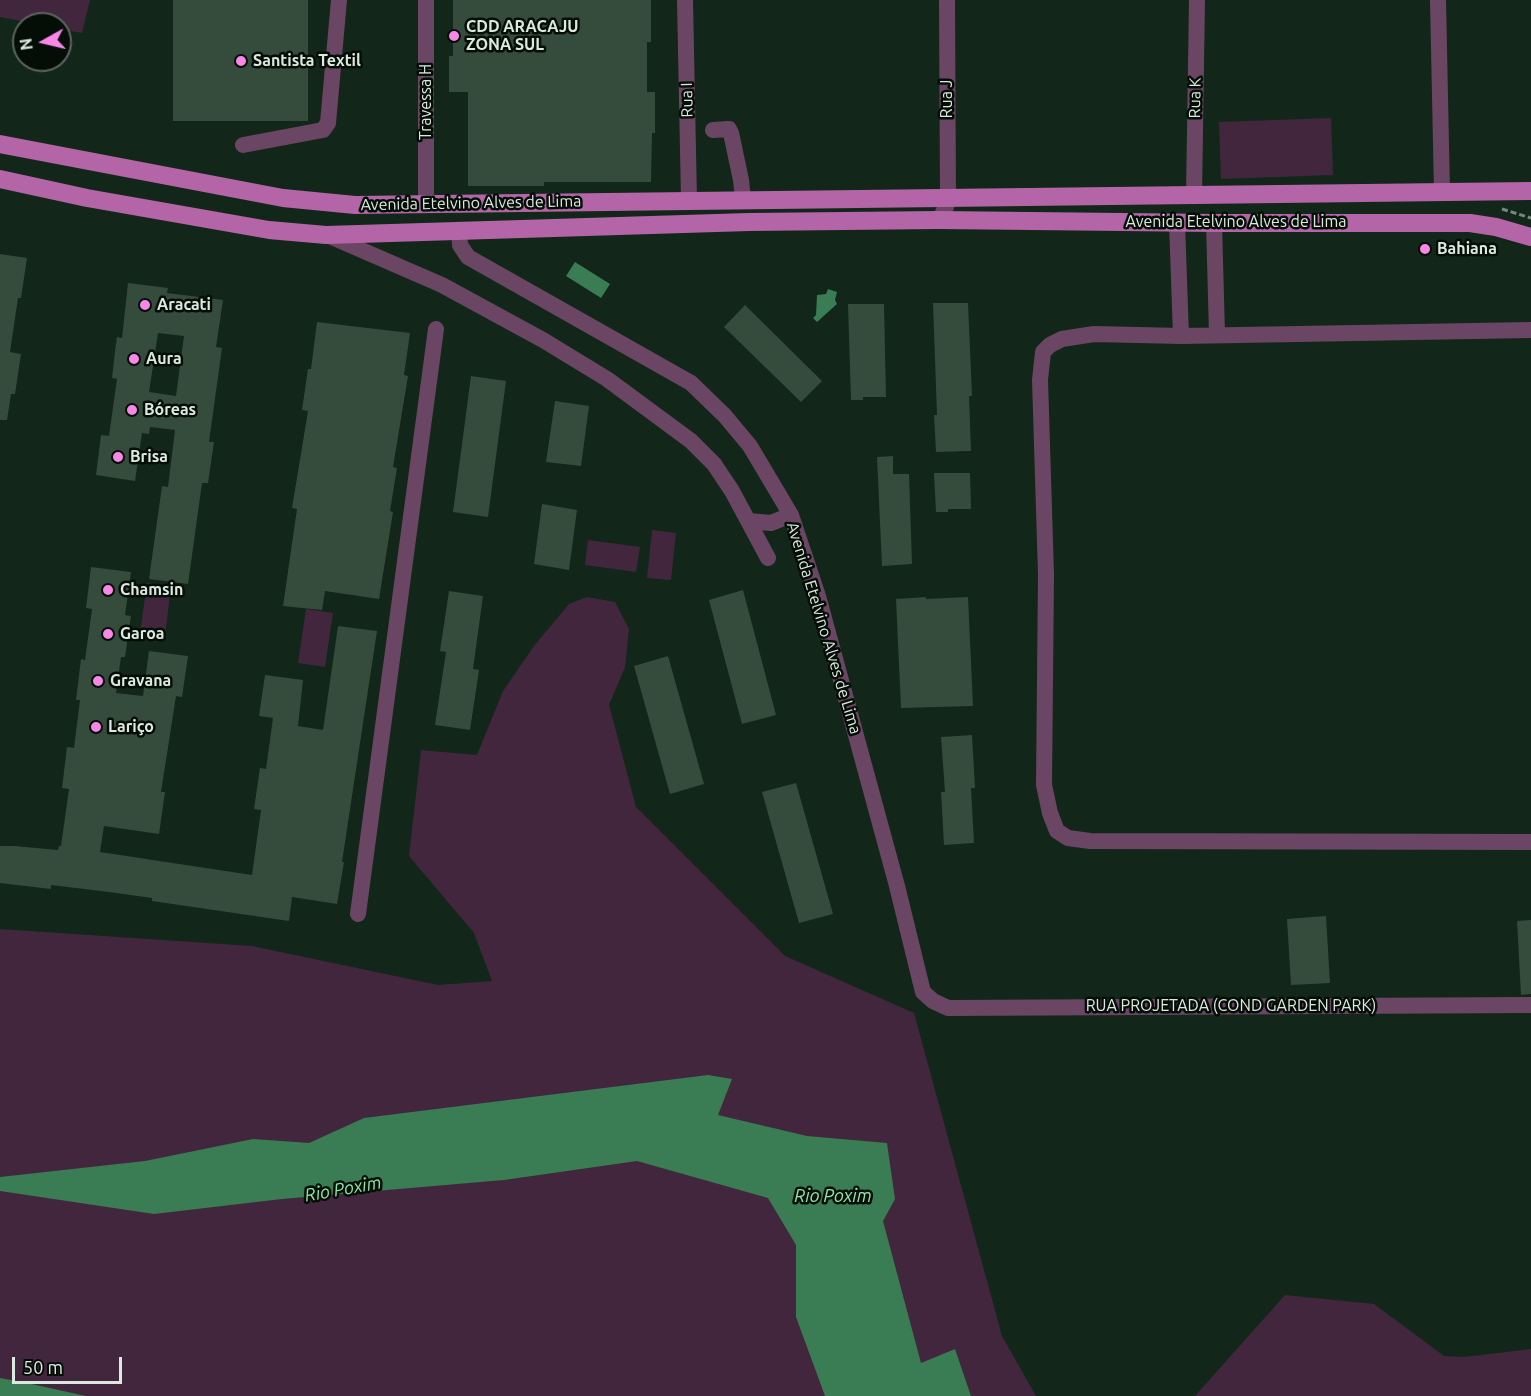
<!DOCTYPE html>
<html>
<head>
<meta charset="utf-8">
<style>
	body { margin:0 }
	#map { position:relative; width:1531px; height:1396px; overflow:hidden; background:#122719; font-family:Ubuntu,sans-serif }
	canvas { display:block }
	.north { position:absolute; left:12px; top:12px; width:60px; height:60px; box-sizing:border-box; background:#050d07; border:2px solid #5b655e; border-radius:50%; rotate:262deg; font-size:16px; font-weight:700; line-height:24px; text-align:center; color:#dce9e0 }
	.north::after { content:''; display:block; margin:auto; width:21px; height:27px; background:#f987e8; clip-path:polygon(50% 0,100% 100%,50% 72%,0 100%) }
	.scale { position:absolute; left:12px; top:1357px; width:110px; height:27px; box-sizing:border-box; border:3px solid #dce9e0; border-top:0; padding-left:8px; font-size:18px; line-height:21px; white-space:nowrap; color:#dce9e0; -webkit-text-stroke:4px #050d07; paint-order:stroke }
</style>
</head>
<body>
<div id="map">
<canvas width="1531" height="1396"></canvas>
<div class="north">N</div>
<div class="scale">50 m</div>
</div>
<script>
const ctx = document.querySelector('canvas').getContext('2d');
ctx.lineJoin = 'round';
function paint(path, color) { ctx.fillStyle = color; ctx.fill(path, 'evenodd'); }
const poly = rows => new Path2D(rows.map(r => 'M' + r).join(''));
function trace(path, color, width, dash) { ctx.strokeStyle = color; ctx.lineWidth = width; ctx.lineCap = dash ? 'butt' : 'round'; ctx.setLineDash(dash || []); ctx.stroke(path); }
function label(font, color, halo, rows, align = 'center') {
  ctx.font = font + ' Ubuntu,sans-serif'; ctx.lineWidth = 5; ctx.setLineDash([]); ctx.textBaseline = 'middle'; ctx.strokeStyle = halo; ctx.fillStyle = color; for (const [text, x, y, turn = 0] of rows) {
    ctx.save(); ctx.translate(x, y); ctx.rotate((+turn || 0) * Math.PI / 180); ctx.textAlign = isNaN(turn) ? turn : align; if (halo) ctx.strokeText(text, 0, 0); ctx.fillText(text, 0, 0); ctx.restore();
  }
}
const green = poly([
	[0,0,90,0,82,33,60,29,60,24,36,24,0,17],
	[1331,118,1333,175,1221,179,1219,122],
	[652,530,676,533,671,580,647,578],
	[588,540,640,547,636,572,585,565],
	[147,583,171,586,165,636,140,633],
	[587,597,615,602,629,629,625,667,609,705,636,807,785,956,914,1013,1002,1336,1036,1396,0,1396,0,929,252,946,438,985,492,981,474,933,409,856,421,750,477,755,503,691,534,646,569,604],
	[306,609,333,613,325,667,298,663],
	[1285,1295,1374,1304,1444,1356,1464,1357,1531,1349,1531,1396,1195,1396]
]);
const water = poly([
	[575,262,610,284,601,298,566,276],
	[828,289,837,292,835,300,837,304,817,322,813,318,816,315,817,295,826,294],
	[708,1075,732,1079,718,1115,807,1136,887,1143,895,1199,883,1221,921,1363,955,1349,971,1396,825,1396,796,1317,796,1245,768,1198,637,1161,504,1180,282,1199,154,1214,0,1191,0,1177,145,1161,253,1139,309,1143,364,1118],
	[0,1378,27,1383,86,1396,0,1396]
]);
const building = poly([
	[173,0,308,0,308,121,173,121],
	[453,0,651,0,651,42,647,42,647,92,655,92,655,133,652,133,651,182,544,182,544,186,468,186,468,92,449,92,449,56,453,56],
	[0,254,27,258,21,298,18,298,10,352,21,354,15,394,11,394,7,420,0,420],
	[128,283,168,288,167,293,223,300,216,347,222,348,209,442,214,442,208,483,202,483,188,584,149,579,162,486,168,487,175,430,150,427,149,434,142,433,135,481,96,475,101,435,109,436,117,379,112,378,115,351,117,337,122,338],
	[158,333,184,336,176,396,149,392],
	[933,303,968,303,972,396,969,396,971,451,936,452,934,415,937,415],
	[848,304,884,304,886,397,863,397,863,400,851,400],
	[745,305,822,381,801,402,724,327],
	[317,322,410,333,404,375,408,376,393,467,397,468,390,511,393,512,379,599,325,591,322,610,283,606,297,509,292,508,308,411,302,410,308,369,311,369],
	[471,376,506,381,488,517,453,512],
	[555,401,589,406,581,466,546,462],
	[893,456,893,474,909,474,912,564,882,566,877,457],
	[934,473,970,473,971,509,948,509,948,512,936,512],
	[542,504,577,510,569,570,534,564],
	[91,567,131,572,125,615,131,616,125,657,121,657,116,693,143,696,149,651,188,656,182,697,176,696,169,741,161,792,165,792,159,834,104,826,100,852,252,875,261,810,254,809,260,768,266,769,273,718,259,716,265,675,303,680,298,726,323,730,338,626,377,631,342,862,344,862,337,904,292,897,289,921,152,901,152,898,109,892,51,885,51,889,0,883,0,846,14,846,58,850,59,846,61,846,69,789,62,788,67,747,74,748,80,700,76,700,81,659,85,660,92,609,86,608],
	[743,590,776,715,742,724,709,600],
	[449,591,483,596,473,669,479,670,470,730,435,725,446,652,440,651],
	[926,597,926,599,968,597,973,706,901,708,896,599],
	[668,656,704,784,670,794,634,666],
	[972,735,975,788,971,788,974,843,944,845,941,792,945,792,941,737],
	[796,783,833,914,799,923,762,792],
	[1326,916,1330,983,1291,985,1287,919],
	[1531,920,1531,994,1521,995,1517,921]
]);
const path = poly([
	[1502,209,1531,218]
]);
const minor = poly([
	[685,0,689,200],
	[1438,0,1442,192],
	[713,130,729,129,731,133,741,180,743,199],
	[243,145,323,130,328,123,339,0],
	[1194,196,1197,0],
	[426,204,426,0],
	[939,220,946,207,948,197,947,0],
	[1177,223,1181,336],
	[1214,223,1217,334],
	[459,230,460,245,468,257,691,383,725,416,750,446,791,515,818,596,897,886,923,992,933,1001,948,1008,1531,1005],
	[327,235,442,285,543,340,607,379,691,441,714,464,732,491,768,558],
	[1531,330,1181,336,1094,334,1062,339,1050,345,1043,352,1040,380,1046,574,1044,785,1050,813,1057,831,1068,838,1090,841,1531,842],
	[749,521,771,523,791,515],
	[358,914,436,329]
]);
const major = poly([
	[0,144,283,198,355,205,1531,191],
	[0,179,87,198,269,230,326,235,749,222,939,220,1214,223,1470,223,1496,227,1531,237]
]);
const markers = [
	[454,36,6,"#f987e8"],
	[241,61,6,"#f987e8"],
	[1425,249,6,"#f987e8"],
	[145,305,6,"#f987e8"],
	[134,359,6,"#f987e8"],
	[132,410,6,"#f987e8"],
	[118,457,6,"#f987e8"],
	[108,590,6,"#f987e8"],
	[108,634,6,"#f987e8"],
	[98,681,6,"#f987e8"],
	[96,727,6,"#f987e8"]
];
const poiNames = [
	["CDD ARACAJU",466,27],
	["ZONA SUL",466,45],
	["Santista Textil",253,61],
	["Bahiana",1437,249],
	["Aracati",157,305],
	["Aura",146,359],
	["Bóreas",144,410],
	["Brisa",130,457],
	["Chamsin",120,590],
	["Garoa",120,634],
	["Gravana",110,681],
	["Lariço",108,727]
];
const streetNames = [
	["Rua K",1195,98,-89],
	["Rua J",947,99,-90],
	["Rua I",687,100,-91],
	["Travessa H",426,102,-90],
	["Avenida Etelvino Alves de Lima",471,203,-1],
	["Avenida Etelvino Alves de Lima",1236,222],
	["Avenida Etelvino Alves de Lima",824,628,73],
	["RUA PROJETADA (COND GARDEN PARK)",1231,1006]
];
const waterNames = [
	["Rio Poxim",343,1189,-10],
	["Rio Poxim",833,1196]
];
paint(green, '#42263d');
paint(water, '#3a7c53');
paint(building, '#354b3c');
trace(path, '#77887c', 3, [6, 3]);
trace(minor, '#6b4564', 16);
trace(major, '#b365a7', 18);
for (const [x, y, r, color] of markers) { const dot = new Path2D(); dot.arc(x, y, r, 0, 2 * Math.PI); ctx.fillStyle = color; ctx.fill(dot); trace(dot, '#050d07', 2); }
label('bold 16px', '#dce9e0', '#050d07', poiNames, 'left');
label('16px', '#dce9e0', '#050d07', streetNames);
label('italic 18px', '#8ae7aa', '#050d07', waterNames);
</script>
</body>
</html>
